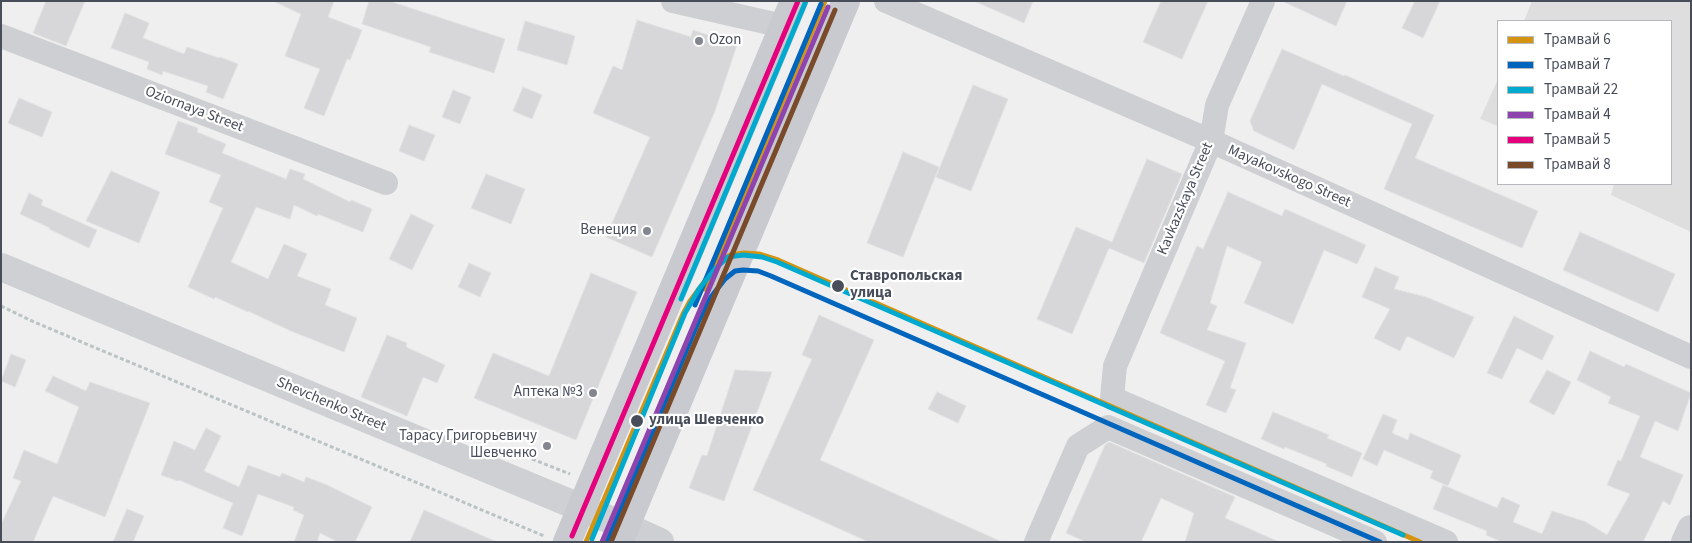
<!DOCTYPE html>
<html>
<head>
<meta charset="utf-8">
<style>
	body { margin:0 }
	#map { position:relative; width:1692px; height:543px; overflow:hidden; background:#f0efef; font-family:"Source Sans 3",sans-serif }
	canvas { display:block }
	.frame { position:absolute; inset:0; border:2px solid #484d5a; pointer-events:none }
	.legend { position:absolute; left:1497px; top:20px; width:175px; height:165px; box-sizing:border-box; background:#fff; border:1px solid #b6b8bd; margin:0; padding:6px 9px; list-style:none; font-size:15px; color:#484d5a }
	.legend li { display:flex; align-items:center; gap:10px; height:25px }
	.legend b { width:25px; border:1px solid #b6b8bd }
</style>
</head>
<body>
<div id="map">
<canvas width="1692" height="543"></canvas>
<div class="frame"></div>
<ul class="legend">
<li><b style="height:6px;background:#d49412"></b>Трамвай 6</li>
<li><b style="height:6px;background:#0065bd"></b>Трамвай 7</li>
<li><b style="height:6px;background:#00a9ce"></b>Трамвай 22</li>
<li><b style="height:6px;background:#8e44ad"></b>Трамвай 4</li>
<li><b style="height:6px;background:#e5007d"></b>Трамвай 5</li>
<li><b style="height:6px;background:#7a4b2a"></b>Трамвай 8</li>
</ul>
</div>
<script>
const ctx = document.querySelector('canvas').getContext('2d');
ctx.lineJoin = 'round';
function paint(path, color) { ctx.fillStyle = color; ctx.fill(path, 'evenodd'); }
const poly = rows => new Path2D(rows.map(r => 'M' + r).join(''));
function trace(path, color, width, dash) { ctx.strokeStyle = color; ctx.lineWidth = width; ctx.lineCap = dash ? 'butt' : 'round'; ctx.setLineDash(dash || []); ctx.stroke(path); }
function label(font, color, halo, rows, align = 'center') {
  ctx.font = font + ' "Source Sans 3",sans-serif'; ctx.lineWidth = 4.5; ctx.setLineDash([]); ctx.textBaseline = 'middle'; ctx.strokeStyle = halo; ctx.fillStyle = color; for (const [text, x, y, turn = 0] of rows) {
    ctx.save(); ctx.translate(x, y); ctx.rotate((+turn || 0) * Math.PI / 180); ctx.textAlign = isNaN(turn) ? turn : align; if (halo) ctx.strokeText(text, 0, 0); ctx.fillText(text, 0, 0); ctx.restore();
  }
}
const education = poly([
	[1532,1,1691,1,1691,232,1611,195,1614,184,1671,184,1671,21,1524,21],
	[1498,79,1498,126,1480,119]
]);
const building = poly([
	[46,1,85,1,66,46,33,33,46,1],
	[273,1,334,1,328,17,362,30,350,60,347,59,324,116,304,108,320,69,285,56,301,14,273,1],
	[369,1,389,1,505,39,494,73,429,52,431,47,362,24,369,1],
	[974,1,1033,1,1024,23,974,1],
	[1161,1,1208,1,1182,59,1143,42,1161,1],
	[1282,1,1347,1,1336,26,1282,1],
	[1415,1,1440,1,1423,38,1402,28,1415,1],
	[125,13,149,23,143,38,184,54,187,47,219,58,220,57,238,64,223,99,206,92,208,86,163,71,162,75,147,69,149,62,111,48,125,13],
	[637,20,691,37,693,30,737,45,715,111,652,257,606,237,650,137,593,113,613,66,622,70,637,20],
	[525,21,575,36,567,65,517,50,525,21],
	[1282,49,1344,76,1345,75,1434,115,1415,158,1538,211,1522,248,1384,189,1412,124,1322,84,1294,150,1254,131,1250,121,1282,49],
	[973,85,1008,99,971,191,936,177,973,85],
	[523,87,542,95,532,119,513,111,523,87],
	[453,90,471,97,460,124,442,117,453,90],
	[19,98,52,112,42,137,8,123,19,98],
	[178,121,198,128,197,132,226,144,222,153,286,179,290,169,305,174,303,179,350,202,351,200,372,209,363,232,318,214,317,216,294,205,290,219,256,207,231,262,268,279,284,244,307,254,297,276,331,289,325,305,357,318,344,352,291,331,248,311,248,312,215,297,214,299,188,287,223,208,209,202,221,175,165,154,178,121],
	[409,125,435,135,424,161,399,151,409,125],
	[903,152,939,167,903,257,867,243,903,152],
	[1147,159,1182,174,1144,263,1109,248,1072,334,1037,319,1076,227,1112,242,1147,159],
	[111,171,160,192,139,243,86,221,111,171],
	[486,174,525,189,511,224,471,208,486,174],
	[1228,192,1282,216,1285,209,1366,245,1357,264,1324,250,1293,324,1244,303,1262,262,1227,246,1210,303,1217,306,1207,330,1246,343,1230,388,1236,390,1226,413,1206,405,1225,361,1160,333,1197,246,1203,249,1228,192],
	[29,193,43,200,41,205,97,230,89,248,49,229,50,228,20,214,29,193],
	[411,214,434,225,412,270,389,259,411,214],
	[1580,232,1675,274,1658,312,1563,270,1580,232],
	[469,263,491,273,480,297,458,287,469,263],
	[1375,267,1399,277,1394,289,1426,297,1474,317,1454,358,1407,336,1400,351,1374,338,1390,309,1362,297,1375,267],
	[591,273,637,292,576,440,474,398,493,353,549,376,591,273],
	[819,315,874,340,820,460,1002,542,869,542,753,490,812,359,802,355,819,315],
	[1514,316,1554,336,1542,360,1517,348,1502,379,1487,373,1514,316],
	[387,335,407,343,406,347,445,365,437,383,423,377,407,416,361,397,387,335],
	[1590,351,1624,367,1626,364,1691,393,1678,431,1655,421,1640,457,1683,475,1670,505,1663,501,1643,542,1502,542,1486,535,1487,531,1433,509,1443,485,1497,508,1502,497,1520,505,1513,522,1542,534,1552,511,1586,522,1607,535,1630,494,1607,485,1618,460,1621,461,1640,416,1608,403,1611,397,1577,380,1590,351],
	[11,354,26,360,15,387,1,381,11,354],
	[735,370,772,372,724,501,689,488,702,455,707,456,735,370],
	[1547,370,1571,382,1554,415,1529,402,1547,370],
	[53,376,86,391,90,382,150,403,105,517,53,496,33,542,1,542,1,525,21,481,13,478,24,450,57,464,79,407,45,391,53,376],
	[937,392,966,406,958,423,928,409,937,392],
	[1273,412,1329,435,1327,438,1362,453,1352,477,1326,466,1327,464,1285,447,1284,449,1261,439,1273,412],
	[1383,414,1397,420,1392,433,1408,440,1410,433,1461,455,1448,486,1430,478,1433,471,1384,450,1377,466,1363,459,1383,414],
	[206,428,221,436,204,471,239,487,248,465,280,477,282,473,304,482,306,477,327,485,372,507,355,542,338,542,320,533,317,542,294,542,304,515,293,510,294,507,258,494,242,536,223,528,233,503,179,480,178,481,161,475,174,441,195,450,206,428],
	[1109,442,1235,497,1225,518,1279,542,1185,542,1194,513,1161,498,1141,542,1086,542,1066,533,1105,445,1109,442],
	[127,509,144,516,133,542,113,542,127,509],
	[424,510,497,542,410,542,424,510]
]);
const path = poly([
	[1,306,34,322,544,536],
	[532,459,570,474]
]);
const minor = poly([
	[673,1,783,26],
	[886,1,1211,141,1691,357],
	[1263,1,1217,105,1211,141,1115,366,1112,398,1446,542],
	[1,36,386,183],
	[1036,542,1078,446,1108,427,1375,542]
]);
const tertiary = poly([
	[625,526,660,542],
	[1685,542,1691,529]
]);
const secondary = poly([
	[1,267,625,526]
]);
const primary = poly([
	[567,542,794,1],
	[619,542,846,1]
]);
const tram1 = poly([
	[704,289,825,1],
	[586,542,683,314,690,301,719,262,730,255,744,253,759,254,778,260,1420,542]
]);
const tram2 = poly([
	[695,305,821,4],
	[607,542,699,320,711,297,725,279,735,271,743,270,758,271,771,276,1380,542]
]);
const tram3 = poly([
	[681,299,806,1],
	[592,539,685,313,699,289,715,269,728,257,743,255,762,257,777,262,1403,535]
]);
const tram4 = poly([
	[602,542,828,7]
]);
const tram5 = poly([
	[572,536,798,1]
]);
const tram6 = poly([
	[611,542,835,10]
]);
const markers = [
	[699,41,5,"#83868e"],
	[647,231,5,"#83868e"],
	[838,286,7,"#484d5a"],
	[593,393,5,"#83868e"],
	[637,421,7,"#484d5a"],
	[547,446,5,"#83868e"]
];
const poiNames = [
	["Ozon",709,41,"left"],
	["Венеция",637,231],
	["Аптека №3",583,393],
	["Тарасу Григорьевичу",537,437],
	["Шевченко",537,454]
];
const streetNames = [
	["Oziornaya Street",194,110,21],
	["Mayakovskogo Street",1289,177,24],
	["Kavkazskaya Street",1186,199,-67],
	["Shevchenko Street",331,405,23]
];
const stopNames = [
	["Ставропольская",850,277],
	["улица",850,294],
	["улица Шевченко",649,421]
];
paint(education, '#dededf');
paint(building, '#d7d7d9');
trace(building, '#e1e1e2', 1);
trace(path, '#bac4c4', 3, [4, 2.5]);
trace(minor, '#cecfd2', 24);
trace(tertiary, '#cecfd2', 28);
trace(secondary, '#ced0d3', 28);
trace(primary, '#c9cacf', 28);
trace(tram1, '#d49412', 5);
trace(tram2, '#0065bd', 5);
trace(tram3, '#00a9ce', 5);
trace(tram4, '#8e44ad', 5);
trace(tram5, '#e5007d', 5);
trace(tram6, '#7a4b2a', 5);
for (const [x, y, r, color] of markers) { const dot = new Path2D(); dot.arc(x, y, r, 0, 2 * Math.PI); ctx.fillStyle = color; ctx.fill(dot); trace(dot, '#fff', 2); }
label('15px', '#484d5a', '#fff', poiNames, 'right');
label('15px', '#484d5a', '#fff', streetNames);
label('bold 15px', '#484d5a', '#fff', stopNames, 'left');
</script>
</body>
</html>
